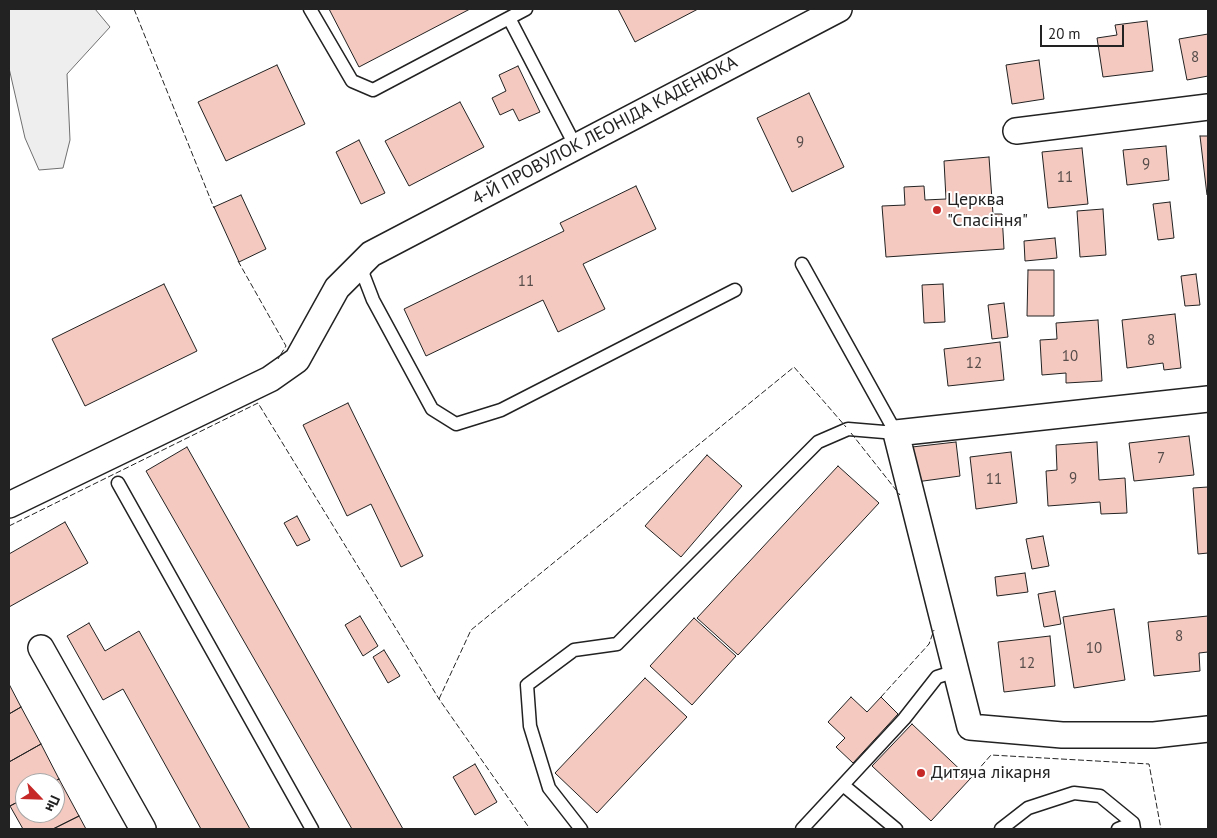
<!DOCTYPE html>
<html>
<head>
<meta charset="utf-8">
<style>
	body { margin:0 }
	#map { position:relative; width:1217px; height:838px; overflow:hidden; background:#fff; font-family:"PT Sans",sans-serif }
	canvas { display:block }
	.frame { position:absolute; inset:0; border:10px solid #222; pointer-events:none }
	.north { position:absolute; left:15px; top:773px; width:50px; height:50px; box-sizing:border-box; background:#fff; border:1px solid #a7a7a7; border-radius:50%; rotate:114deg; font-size:14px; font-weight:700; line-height:20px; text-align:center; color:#222 }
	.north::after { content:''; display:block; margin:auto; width:18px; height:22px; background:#c62828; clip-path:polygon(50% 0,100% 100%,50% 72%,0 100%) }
	.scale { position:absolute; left:1040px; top:25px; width:84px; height:22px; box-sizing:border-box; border:2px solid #222; border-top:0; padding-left:6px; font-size:15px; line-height:18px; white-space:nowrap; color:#222; -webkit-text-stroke:4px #fff; paint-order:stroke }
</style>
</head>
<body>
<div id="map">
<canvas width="1217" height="838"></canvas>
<div class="frame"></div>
<div class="north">Пн</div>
<div class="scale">20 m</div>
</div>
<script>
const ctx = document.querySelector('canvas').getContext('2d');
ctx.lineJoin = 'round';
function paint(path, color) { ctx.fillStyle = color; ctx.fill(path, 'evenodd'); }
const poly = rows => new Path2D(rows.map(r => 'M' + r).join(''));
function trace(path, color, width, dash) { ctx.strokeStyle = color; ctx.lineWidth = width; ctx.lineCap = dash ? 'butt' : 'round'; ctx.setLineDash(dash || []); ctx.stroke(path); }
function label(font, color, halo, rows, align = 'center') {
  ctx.font = font + ' "PT Sans",sans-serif'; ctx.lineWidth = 4; ctx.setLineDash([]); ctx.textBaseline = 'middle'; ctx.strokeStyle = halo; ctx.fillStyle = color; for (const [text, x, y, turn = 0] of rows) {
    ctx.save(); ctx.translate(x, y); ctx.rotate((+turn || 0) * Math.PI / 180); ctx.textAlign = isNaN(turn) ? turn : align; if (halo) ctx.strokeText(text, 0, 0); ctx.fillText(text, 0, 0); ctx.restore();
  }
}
const green = poly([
	[9,9,95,9,110,27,67,74,70,140,63,168,39,170,25,138,9,68,9,9]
]);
const building = poly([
	[329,9,470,9,359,67,329,9],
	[618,9,698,9,635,42,618,9],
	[1147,21,1153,71,1103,77,1097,38,1117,35,1115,25,1147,21],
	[1208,34,1208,76,1187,80,1179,39,1208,34],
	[1039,60,1044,99,1012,104,1006,65,1039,60],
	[277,65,305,124,226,161,198,102,277,65],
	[518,66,540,112,519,121,513,109,500,115,492,98,506,91,499,75,518,66],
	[809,93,844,167,792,192,757,118,809,93],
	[460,102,484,147,409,186,385,141,460,102],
	[1200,136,1208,136,1208,195,1207,195,1200,136],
	[359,140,385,193,361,204,336,152,359,140],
	[1166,146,1169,180,1127,185,1123,150,1166,146],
	[1082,148,1088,204,1048,208,1042,152,1082,148],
	[989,157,993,214,1002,214,1004,249,886,257,882,206,905,205,904,187,924,186,925,200,946,199,944,161,989,157],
	[636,186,656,229,583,264,605,309,558,332,543,300,426,356,404,309,564,231,560,223,636,186],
	[241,195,266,249,239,262,214,207,241,195],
	[1170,202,1174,238,1158,240,1153,204,1170,202],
	[1103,209,1106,255,1080,257,1077,211,1103,209],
	[1055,238,1057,258,1025,261,1024,241,1055,238],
	[1028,270,1054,270,1054,316,1027,316,1028,270],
	[1196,274,1200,305,1185,306,1181,276,1196,274],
	[164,284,197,351,85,406,52,339,164,284],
	[943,284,945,322,924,323,922,285,943,284],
	[1004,303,1008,337,992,339,988,305,1004,303],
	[1175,314,1181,368,1164,370,1163,363,1127,368,1122,320,1175,314],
	[1098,320,1102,381,1066,383,1066,373,1042,375,1040,340,1057,339,1056,323,1098,320],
	[1000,342,1004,380,948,386,944,349,1000,342],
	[348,403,423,556,401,567,371,504,347,516,303,425,348,403],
	[1189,436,1194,475,1134,481,1129,443,1189,436],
	[956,442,960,476,916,482,912,447,956,442],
	[1097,442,1099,480,1125,478,1127,513,1101,514,1100,502,1048,506,1046,471,1057,470,1056,445,1097,442],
	[187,447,403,829,352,829,146,471,187,447],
	[1011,452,1017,503,976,509,970,457,1011,452],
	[707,455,742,486,681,557,645,526,707,455],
	[838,466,879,503,738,655,697,618,838,466],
	[1208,487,1208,553,1198,554,1193,488,1208,487],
	[297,516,310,540,297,546,284,523,297,516],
	[65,522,88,563,9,607,9,554,65,522],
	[1043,536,1049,566,1032,569,1026,539,1043,536],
	[1025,573,1028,592,997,596,995,577,1025,573],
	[1055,591,1061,624,1044,627,1038,594,1055,591],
	[1114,609,1125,680,1074,688,1063,617,1114,609],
	[360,616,378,646,363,656,345,625,360,616],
	[1208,616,1208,652,1199,653,1200,671,1154,676,1148,622,1208,616],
	[694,618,736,656,692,705,650,666,694,618],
	[89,623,105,651,139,631,250,829,201,829,123,689,103,700,67,636,89,623],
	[1050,636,1055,686,1004,692,998,642,1050,636],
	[384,650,400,676,388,683,373,657,384,650],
	[645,678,687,717,597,813,555,773,645,678],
	[9,684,21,707,9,714,9,684],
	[851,697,867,712,881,697,898,714,853,763,836,747,845,738,828,722,851,697],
	[21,707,41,744,9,762,9,714,21,707],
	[912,724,970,779,931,821,872,766,912,724],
	[41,744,59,779,52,783,25,783,25,798,10,806,9,803,9,762,41,744],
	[475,764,497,802,475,815,453,777,475,764],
	[59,779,79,816,53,829,23,829,10,806,25,798,25,813,55,813,55,783,52,783,59,779],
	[79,816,86,829,53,829,79,816]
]);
const lane = poly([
	[310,9,352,81,373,90,509,18,576,147],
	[509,18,526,9],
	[367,264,363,274,373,300,432,409,456,424,501,410,735,290],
	[802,264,896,433],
	[118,483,312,829],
	[843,785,896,829],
	[581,829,549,788,530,726,527,685,574,650,617,644,818,442,848,429,896,433],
	[802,829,904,719,937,677,956,671],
	[1001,829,1028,808,1074,793,1100,796,1133,823,1134,829],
	[1118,829,1133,823]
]);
const street = poly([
	[1016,131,1208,107],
	[1208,399,896,433,970,727,1062,735,1154,735,1208,729],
	[9,505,270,379,297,360,337,288,371,254,839,9],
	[41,648,143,829]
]);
const fence = poly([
	[134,9,214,208],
	[238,261,286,346,278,359],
	[851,433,900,495],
	[9,526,258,403,439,699,530,829],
	[881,697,929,644,934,630],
	[439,699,471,630,794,367,846,427],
	[970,779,991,755,1149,764,1161,829]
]);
const markers = [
	[937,210,5,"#c62828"],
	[921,773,5,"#c62828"]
];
const numberNames = [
	["8",1195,58],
	["9",800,143],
	["9",1146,165],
	["11",1065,178],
	["11",526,282],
	["8",1151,341],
	["10",1070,357],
	["12",974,364],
	["7",1161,459],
	["9",1073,479],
	["11",994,480],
	["8",1179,637],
	["10",1094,649],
	["12",1027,664]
];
const streetNames = [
	["4-Й ПРОВУЛОК ЛЕОНІДА КАДЕНЮКА",605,131,-28]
];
const poiNames = [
	["Церква",947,200],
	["\"Спасіння\"",947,221],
	["Дитяча лікарня",931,773]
];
paint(green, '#eee');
trace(green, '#6f6f6f', 1);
paint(building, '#f3c9c0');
trace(building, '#222', 1);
trace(lane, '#222', 15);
trace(street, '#222', 28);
trace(lane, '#fff', 12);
trace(street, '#fff', 25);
trace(fence, '#222', 1, [6, 2.5]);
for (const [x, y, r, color] of markers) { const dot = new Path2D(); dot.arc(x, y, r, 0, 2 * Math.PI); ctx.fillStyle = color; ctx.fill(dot); trace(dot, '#fff', 2); }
label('15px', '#564c4a', null, numberNames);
label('18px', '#222', '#fff', streetNames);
label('18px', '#222', '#fff', poiNames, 'left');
</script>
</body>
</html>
